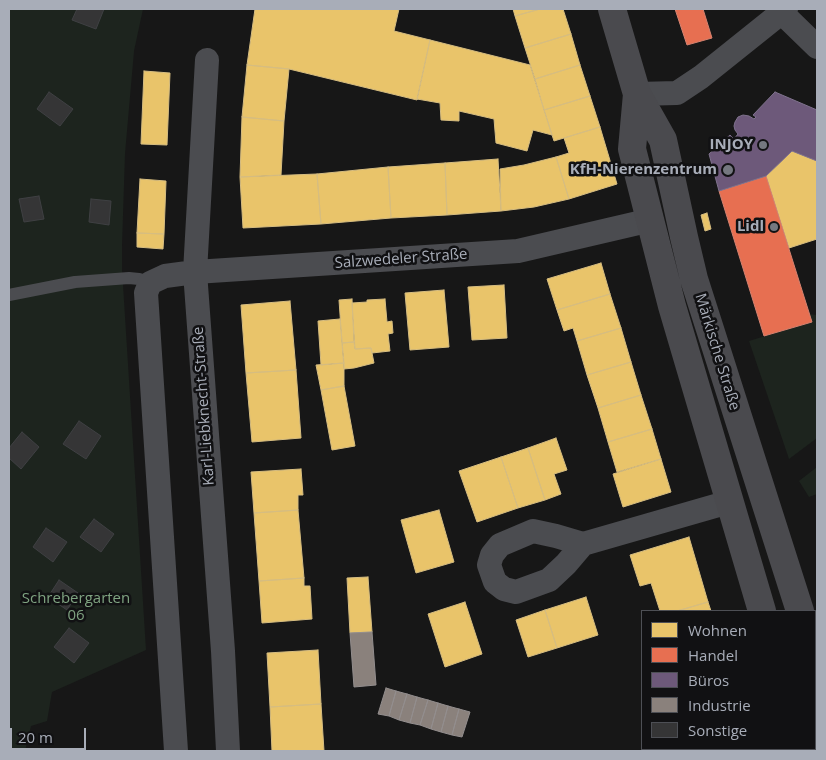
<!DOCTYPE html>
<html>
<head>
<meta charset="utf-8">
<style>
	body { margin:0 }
	#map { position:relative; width:826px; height:760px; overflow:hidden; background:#171717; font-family:"Open Sans",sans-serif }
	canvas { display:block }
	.frame { position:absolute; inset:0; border:10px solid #a8adb8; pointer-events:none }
	.legend { position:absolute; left:641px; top:610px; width:175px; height:140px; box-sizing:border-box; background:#111113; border:1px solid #4d4f55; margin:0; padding:6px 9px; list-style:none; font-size:15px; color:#a8adb8 }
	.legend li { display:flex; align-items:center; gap:10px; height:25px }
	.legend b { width:25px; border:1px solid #4d4f55 }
	.scale { position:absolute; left:10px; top:728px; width:76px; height:22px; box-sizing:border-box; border:2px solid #a8adb8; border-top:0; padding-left:6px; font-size:15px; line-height:18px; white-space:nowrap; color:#a8adb8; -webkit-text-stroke:4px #111113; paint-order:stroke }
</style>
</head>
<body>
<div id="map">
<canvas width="826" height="760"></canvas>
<div class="frame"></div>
<ul class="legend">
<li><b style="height:14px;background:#e9c46a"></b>Wohnen</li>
<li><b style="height:14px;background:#e76f51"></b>Handel</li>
<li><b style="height:14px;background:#6d597a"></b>Büros</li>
<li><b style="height:14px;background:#8a817c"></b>Industrie</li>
<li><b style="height:14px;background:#353536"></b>Sonstige</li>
</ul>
<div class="scale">20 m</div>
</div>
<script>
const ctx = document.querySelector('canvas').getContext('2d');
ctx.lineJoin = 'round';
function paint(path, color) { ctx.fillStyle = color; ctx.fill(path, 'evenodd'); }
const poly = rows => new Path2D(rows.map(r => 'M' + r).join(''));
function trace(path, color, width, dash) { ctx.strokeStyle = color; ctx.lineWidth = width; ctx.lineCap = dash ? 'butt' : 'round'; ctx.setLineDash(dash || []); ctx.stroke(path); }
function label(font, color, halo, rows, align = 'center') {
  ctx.font = font + ' "Open Sans",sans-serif'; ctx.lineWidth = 5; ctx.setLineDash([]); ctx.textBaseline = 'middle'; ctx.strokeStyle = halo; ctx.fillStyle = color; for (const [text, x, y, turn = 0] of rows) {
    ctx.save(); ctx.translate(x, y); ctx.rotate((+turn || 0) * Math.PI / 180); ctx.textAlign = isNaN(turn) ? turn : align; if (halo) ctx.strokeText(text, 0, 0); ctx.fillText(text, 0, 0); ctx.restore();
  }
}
const green = poly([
	[9,9,143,9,134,51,125,154,122,246,122,269,146,650,52,692,47,721,31,726,25,751,9,751],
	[809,314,817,315,817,438,789,459,749,341,811,322],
	[817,467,817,494,809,497,799,481]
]);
const homes = poly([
	[255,9,399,9,394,31,430,40,417,100,289,69,247,65,255,9],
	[513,9,540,9,515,16,513,9],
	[540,9,563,9,571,34,525,48,515,16,540,9],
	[571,34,580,65,535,79,525,48,571,34],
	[430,40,530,65,552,135,533,130,527,151,496,143,494,119,459,111,459,121,441,120,440,103,417,99,430,40],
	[247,65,289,69,284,121,242,117,247,65],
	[580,65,590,96,544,110,535,79,580,65],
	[144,71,170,73,167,145,141,144,144,71],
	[590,96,600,127,554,141,544,110,590,96],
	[242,117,284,121,281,175,240,177,242,117],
	[600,127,617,184,569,199,556,157,569,153,564,138,600,127],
	[792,151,817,161,817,239,789,248,766,176,792,151],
	[556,157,569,199,534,207,501,211,500,169,524,165,556,157],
	[498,159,501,211,447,215,445,163,498,159],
	[445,163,447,215,391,218,388,167,445,163],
	[388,167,391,218,321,224,317,174,388,167],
	[317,174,321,224,243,228,240,177,317,174],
	[140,179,166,181,164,234,137,233,140,179],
	[707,213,711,229,705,231,701,215,707,213],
	[137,233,164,234,163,249,137,247,137,233],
	[601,263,610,294,557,310,547,279,601,263],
	[504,285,507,338,472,340,468,287,504,285],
	[444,290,449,347,410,350,405,293,444,290],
	[610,294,621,328,577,341,573,328,564,331,557,310,610,294],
	[352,299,354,342,342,343,339,300,352,299],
	[385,299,387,322,392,321,393,333,388,334,390,351,372,353,371,348,355,349,352,303,367,302,367,300,385,299],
	[290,301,296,370,246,373,241,305,290,301],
	[340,319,344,363,321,365,318,321,340,319],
	[621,328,631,362,587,375,577,341,621,328],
	[354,342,355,349,371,348,374,363,354,368,344,369,342,343,354,342],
	[631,362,641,395,598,408,587,375,631,362],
	[344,363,344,386,321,390,316,365,344,363],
	[296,370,301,438,252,442,246,373,296,370],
	[344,386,355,446,332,450,321,390,344,386],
	[641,395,652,429,608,442,598,408,641,395],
	[652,429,661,459,617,472,608,442,652,429],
	[556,438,567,470,554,474,561,494,545,500,528,448,556,438],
	[528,448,545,500,518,508,501,457,528,448],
	[501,457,518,508,477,522,459,471,501,457],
	[661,459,671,492,623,507,613,474,661,459],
	[301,469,303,495,298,495,298,510,254,513,251,472,301,469],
	[298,510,304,578,259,581,254,513,298,510],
	[439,510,454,562,416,573,401,520,439,510],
	[689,537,708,602,677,611,660,611,651,583,640,586,630,555,689,537],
	[368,577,372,632,350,633,347,578,368,577],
	[304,578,304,586,310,586,312,619,262,623,259,581,304,578],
	[586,597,598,635,557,648,545,610,586,597],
	[465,602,482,654,445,667,428,614,465,602],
	[708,602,711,611,677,611,708,602],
	[545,610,557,648,528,657,516,620,545,610],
	[318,650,321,704,270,707,267,653,318,650],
	[321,704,324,751,272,751,270,707,321,704],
	[701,749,753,749,753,751,702,751,701,749]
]);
const shops = poly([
	[675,9,703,9,712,38,687,45,675,9],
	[766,176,812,322,764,336,719,191,766,176]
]);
const offices = poly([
	[775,92,817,110,817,161,792,151,766,176,719,191,709,154,730,135,734,139,738,134,735,130,734,126,735,122,738,117,743,115,749,116,754,119,756,117,753,115,775,92]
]);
const industry = poly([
	[372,632,376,685,354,687,350,633,372,632],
	[386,688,396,691,389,716,378,714,386,688],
	[396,691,407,694,399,720,389,716,396,691],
	[407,694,417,697,410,723,399,720,407,694],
	[417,697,428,700,420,725,410,723,417,697],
	[428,700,438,703,431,729,420,725,428,700],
	[438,703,448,706,441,732,431,729,438,703],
	[448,706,459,709,452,735,441,732,448,706],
	[459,709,470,712,462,737,452,735,459,709]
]);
const building = poly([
	[77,9,104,9,96,29,72,20,77,9],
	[49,92,73,109,60,126,37,109,49,92],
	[39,196,44,219,24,222,19,199,39,196],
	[91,199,111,201,109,225,89,222,91,199],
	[79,421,101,436,86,459,63,444,79,421],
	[22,432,39,447,21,469,9,458,9,448,22,432],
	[94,519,114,534,101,552,80,537,94,519],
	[46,528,67,542,53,562,33,547,46,528],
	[59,580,78,593,67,610,48,597,59,580],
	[69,628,89,643,74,663,54,647,69,628]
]);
const service = poly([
	[9,295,75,282,129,278,139,279,150,283]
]);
const minor = poly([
	[782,13,817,47],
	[207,60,195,272,223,651,228,751],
	[637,94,677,93,701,77,786,9],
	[583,544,556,536,533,531,500,545,492,555,489,565,495,582,504,589,516,592,549,580,566,564,583,544,729,502],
	[176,751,146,293,150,283,165,276,195,272,518,251,651,220]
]);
const secondary = poly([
	[612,9,637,94,663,140,684,237,694,279,800,611],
	[637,94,632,149,672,306,762,611],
	[815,657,817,665],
	[802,749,803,751]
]);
const markers = [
	[763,145,5,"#757880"],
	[728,170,6,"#757880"],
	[774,227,5,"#757880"]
];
const poiNames = [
	["INJOY",753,145],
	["KfH-Nierenzentrum",717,170],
	["Lidl",764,227]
];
const streetNames = [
	["Salzwedeler Straße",401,259,-4],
	["Märkische Straße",717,352,73],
	["Karl-Liebknecht-Straße",204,406,-94]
];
const parkNames = [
	["Schrebergarten",76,599],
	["06",76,616]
];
paint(green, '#1d241e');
paint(homes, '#e9c46a');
trace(homes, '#d6bd81', 1);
paint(shops, '#e76f51');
trace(shops, '#d48270', 1);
paint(offices, '#6d597a');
trace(offices, '#7f728d', 1);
paint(industry, '#8a817c');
trace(industry, '#938e8e', 1);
paint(building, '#353536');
trace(building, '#3f4043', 1);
trace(service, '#4b4c50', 12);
trace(minor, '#4b4c50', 24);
trace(secondary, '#4a4a4e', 28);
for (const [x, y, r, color] of markers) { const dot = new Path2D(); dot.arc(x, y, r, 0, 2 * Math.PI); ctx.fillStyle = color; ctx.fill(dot); trace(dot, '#111113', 2); }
label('bold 15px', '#a8adb8', '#111113', poiNames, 'right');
label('15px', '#a8adb8', '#111113', streetNames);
label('15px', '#7fa381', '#111113', parkNames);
</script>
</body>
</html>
